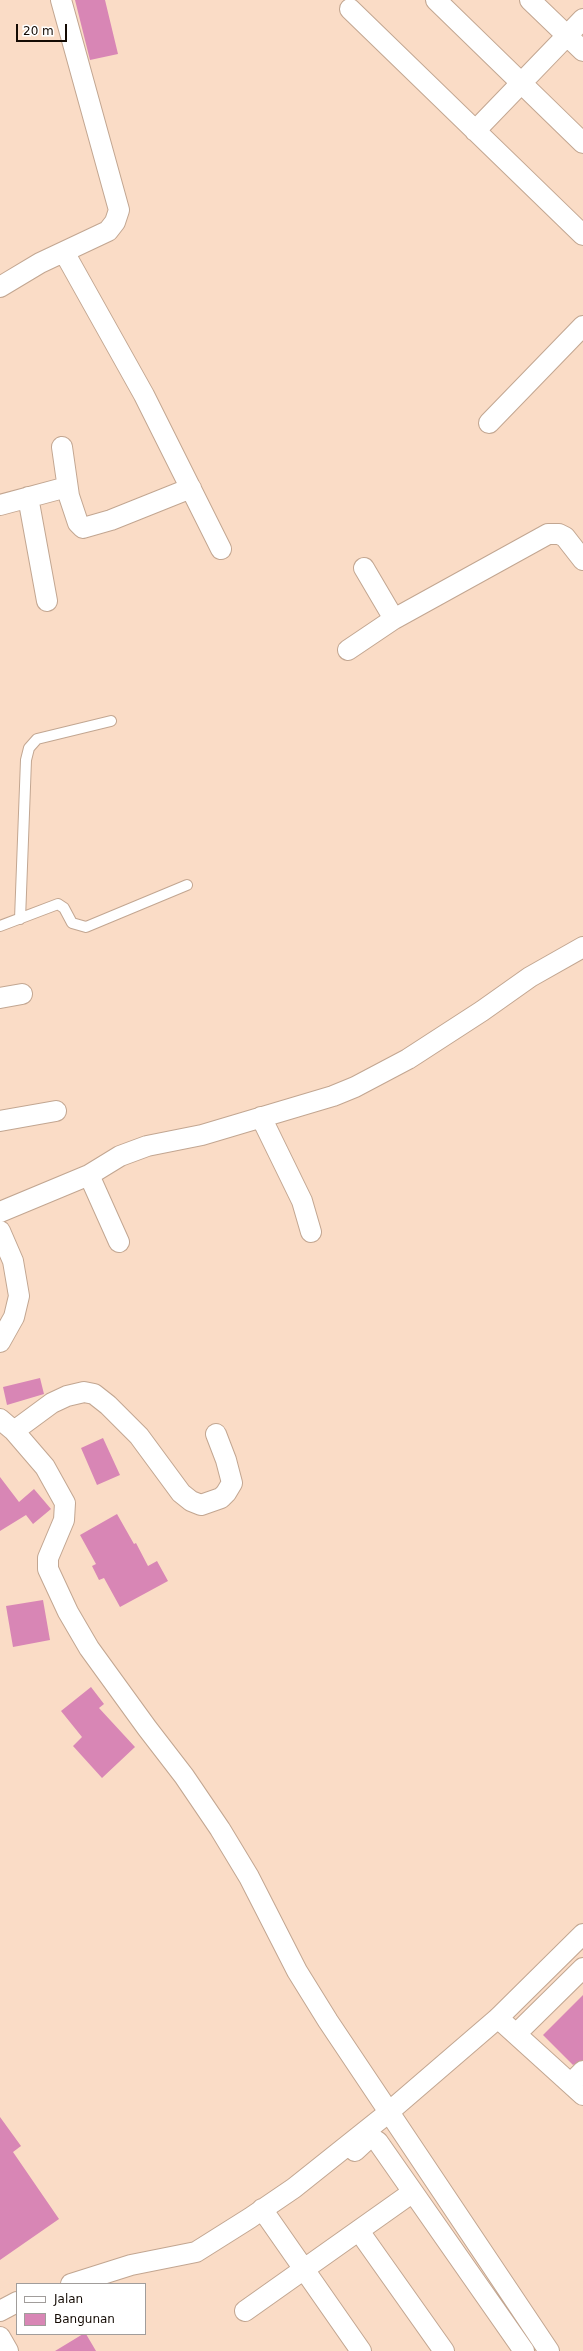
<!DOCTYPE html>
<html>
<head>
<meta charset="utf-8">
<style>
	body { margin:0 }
	#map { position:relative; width:583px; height:2351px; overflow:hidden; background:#fadcc6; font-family:"DejaVu Sans",sans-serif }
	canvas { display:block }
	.legend { position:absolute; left:16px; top:2283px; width:130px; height:52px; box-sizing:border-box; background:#fff; border:1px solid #a19d9b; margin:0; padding:5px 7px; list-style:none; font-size:12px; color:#140b04 }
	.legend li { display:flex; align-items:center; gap:8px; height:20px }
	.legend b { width:20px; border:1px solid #a19d9b }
	.scale { position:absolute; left:16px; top:24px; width:51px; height:18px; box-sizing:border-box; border:2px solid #140b04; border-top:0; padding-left:5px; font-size:12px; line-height:14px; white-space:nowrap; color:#140b04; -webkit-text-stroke:3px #fff; paint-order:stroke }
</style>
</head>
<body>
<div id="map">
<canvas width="583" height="2351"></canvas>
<ul class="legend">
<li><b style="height:5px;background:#fff"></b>Jalan</li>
<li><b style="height:11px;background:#d886b5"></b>Bangunan</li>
</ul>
<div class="scale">20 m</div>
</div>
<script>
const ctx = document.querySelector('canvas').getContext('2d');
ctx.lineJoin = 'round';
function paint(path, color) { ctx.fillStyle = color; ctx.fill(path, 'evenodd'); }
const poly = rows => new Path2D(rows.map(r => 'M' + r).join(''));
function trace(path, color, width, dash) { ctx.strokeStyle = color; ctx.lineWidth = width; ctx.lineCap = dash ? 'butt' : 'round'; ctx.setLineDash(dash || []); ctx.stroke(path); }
const building = poly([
	[75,0,105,0,118,54,90,60],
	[40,1378,44,1394,7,1405,3,1387],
	[103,1438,120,1475,97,1485,81,1448],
	[0,1477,19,1502,34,1489,51,1509,33,1524,26,1515,0,1531],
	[117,1514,134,1544,136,1543,148,1566,157,1561,168,1581,120,1607,104,1578,99,1580,92,1566,96,1564,80,1535],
	[43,1600,50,1640,13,1647,6,1606],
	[91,1687,104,1704,99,1708,135,1747,102,1778,73,1746,82,1737,61,1711],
	[583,1995,583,2060,573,2065,543,2035],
	[0,2117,21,2146,13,2152,59,2219,0,2260],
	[83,2334,86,2334,96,2351,55,2351]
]);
const service = poly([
	[20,919,26,760,29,748,37,739,111,721],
	[0,926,58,904,64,908,72,923,86,927,187,885]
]);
const minor = poly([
	[436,0,583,143],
	[530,0,583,51],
	[350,9,583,235],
	[475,131,583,19],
	[64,252,144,395,221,549],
	[0,287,40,263,108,231,115,222,119,210,61,0],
	[489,423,583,326],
	[62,447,69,496,78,523,83,528,111,520,191,488],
	[28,497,47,601],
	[0,505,67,487],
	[364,568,394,619],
	[348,650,394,619,548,534,559,534,565,537,583,560],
	[0,998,22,994],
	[261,1117,302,1201,311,1232],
	[0,1121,56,1111],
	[89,1175,119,1242],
	[0,1212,89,1175,120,1156,147,1146,202,1135,333,1096,355,1087,408,1059,482,1011,530,977,583,947],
	[0,1231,13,1261,19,1296,14,1317,0,1342],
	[0,1419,14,1431,45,1467,65,1503,64,1520,48,1558,48,1569,68,1612,89,1648,147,1728,184,1776,220,1829,249,1877,297,1971,328,2021,549,2351],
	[14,1431,52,1403,67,1396,84,1392,94,1394,108,1405,139,1436,181,1493,191,1501,201,1505,221,1498,226,1493,232,1483,226,1460,216,1434],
	[498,2018,583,2095],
	[516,2034,583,1968],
	[572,2082,583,2071],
	[355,2151,368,2139,372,2138,378,2142,524,2351],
	[262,2209,361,2351],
	[359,2231,444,2351],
	[71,2284,131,2265,196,2252,250,2218,294,2188,383,2117,498,2018,583,1934],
	[0,2311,17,2302],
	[245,2311,413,2192],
	[0,2337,8,2351]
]);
paint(building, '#d886b5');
trace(service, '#c2a691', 12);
trace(minor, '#c2a691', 22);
trace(service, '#fff', 10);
trace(minor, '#fff', 20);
</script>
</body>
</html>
